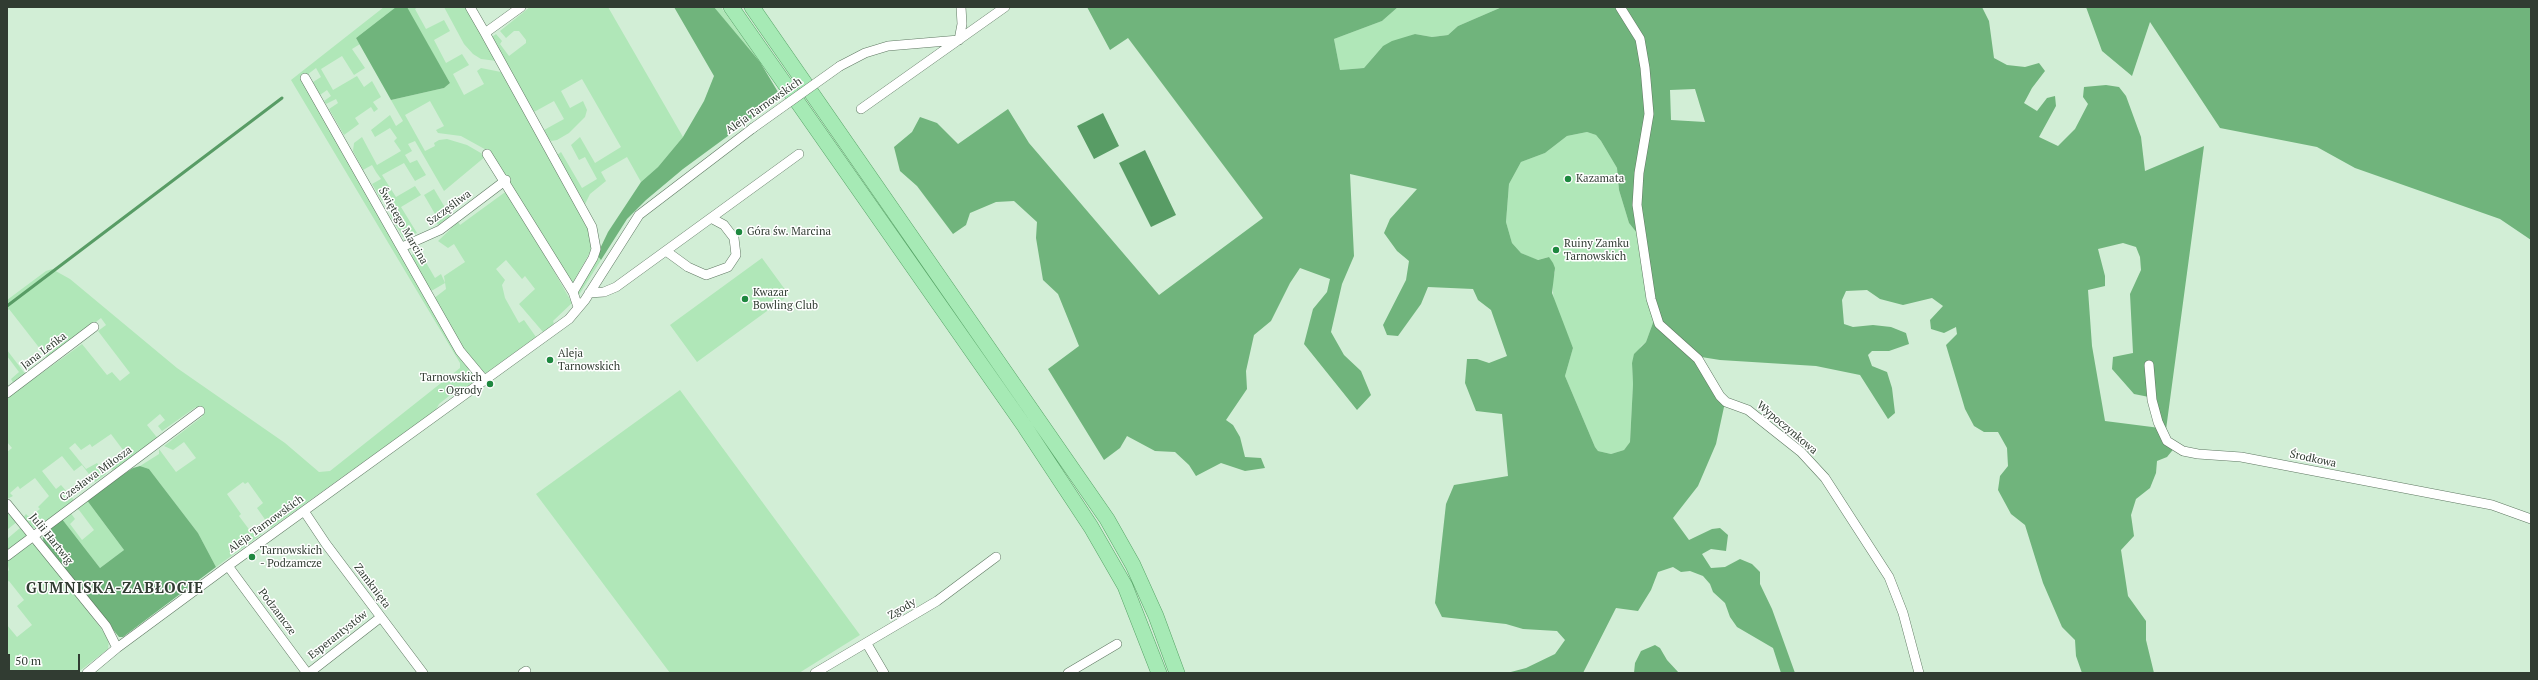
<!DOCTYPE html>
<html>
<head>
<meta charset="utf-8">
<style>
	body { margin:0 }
	#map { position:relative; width:2538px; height:680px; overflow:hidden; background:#d2eed6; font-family:"PT Serif",serif }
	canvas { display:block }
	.frame { position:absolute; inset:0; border:8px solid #313c32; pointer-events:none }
	.scale { position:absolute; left:8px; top:654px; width:72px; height:18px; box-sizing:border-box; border:2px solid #313c32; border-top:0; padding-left:5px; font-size:12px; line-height:14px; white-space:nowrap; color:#313c32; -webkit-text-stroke:3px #fff; paint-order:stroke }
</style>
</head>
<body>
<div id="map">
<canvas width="2538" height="680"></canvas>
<div class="frame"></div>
<div class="scale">50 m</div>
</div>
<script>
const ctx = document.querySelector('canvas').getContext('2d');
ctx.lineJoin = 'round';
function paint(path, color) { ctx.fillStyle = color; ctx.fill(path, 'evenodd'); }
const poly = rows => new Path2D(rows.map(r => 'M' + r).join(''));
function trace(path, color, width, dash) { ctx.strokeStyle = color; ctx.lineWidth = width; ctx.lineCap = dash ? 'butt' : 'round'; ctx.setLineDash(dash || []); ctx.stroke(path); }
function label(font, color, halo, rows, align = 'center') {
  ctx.font = font + ' "PT Serif",serif'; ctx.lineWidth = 3; ctx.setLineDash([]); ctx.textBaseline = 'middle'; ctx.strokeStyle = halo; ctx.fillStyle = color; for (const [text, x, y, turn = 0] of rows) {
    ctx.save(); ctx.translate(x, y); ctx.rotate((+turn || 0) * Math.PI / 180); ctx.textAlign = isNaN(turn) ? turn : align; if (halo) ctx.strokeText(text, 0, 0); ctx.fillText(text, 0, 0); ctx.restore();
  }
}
const green = poly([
	[384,7,396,7,356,38,360,44,352,49,365,68,354,75,342,56,321,69,333,90,357,76,364,87,372,81,381,97,373,102,378,109,374,112,371,107,355,118,359,124,344,135,329,109,338,103,336,99,326,104,324,101,331,96,327,90,320,95,313,82,321,77,316,68,303,78,304,85,476,380,457,394,449,396,439,404,436,410,271,528,257,508,263,503,248,482,245,484,243,482,227,494,241,514,239,516,251,532,258,527,262,534,216,567,198,533,149,469,140,466,159,454,159,449,176,472,196,458,184,442,173,450,164,446,203,416,196,407,162,431,158,426,165,420,160,414,147,425,159,440,116,469,112,470,107,462,123,450,111,434,92,447,90,444,81,450,75,443,69,448,86,469,97,463,106,474,95,482,82,465,74,471,62,456,42,471,56,489,61,485,74,500,37,529,29,526,23,518,26,514,29,517,40,509,38,507,49,496,35,478,20,489,18,486,10,493,13,496,7,499,7,452,12,448,7,442,7,398,82,344,107,375,112,372,120,381,130,373,98,331,106,325,101,318,48,359,9,309,7,311,7,300,46,271,52,269,70,279,177,368,285,443,319,472,330,471,460,368,460,363,291,80],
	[406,7,418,7,415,9,426,29,444,20,450,31,434,40,446,63,462,54,469,65,453,74,464,95,484,84,477,71,481,68,501,72,506,77,587,224,592,249,573,282,570,282,490,152,461,136,438,133,436,130,444,126,430,101,405,115,425,151,435,146,434,143,439,140,447,139,467,145,486,156,444,191,415,141,408,144,412,151,405,155,410,163,417,160,426,175,415,181,404,163,382,175,396,197,415,186,421,195,401,207,417,233,403,237,390,215,398,209,390,196,382,201,372,184,381,179,376,172,372,165,363,170,353,151,354,143,362,137,377,165,401,151,394,141,397,138,390,128,375,137,371,130,390,115,396,126,403,121,391,100,444,88,450,83],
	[444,7,466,7,497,61,481,59,473,54,464,44],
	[530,7,608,7,683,137,658,167,641,182,627,157,601,172,606,181,590,194,585,204,557,155,561,152,582,188,597,179,585,157,579,160,571,145,580,137,595,163,621,147,582,79,561,91,570,108,583,101,587,110,585,117,569,133,557,140,551,141,549,139,544,130,564,119,554,101,534,112,492,37,496,34,502,41,500,44,509,56,526,43,526,40,519,31,514,31,506,38,500,31],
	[714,7,721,7,760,62,730,28],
	[1398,7,1502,7,1458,26,1448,35,1432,37,1415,34,1382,47,1364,68,1340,70,1334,39,1382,21],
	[1587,132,1596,135,1601,141,1617,168,1619,190,1629,223,1637,233,1654,320,1646,342,1641,346,1632,363,1633,384,1630,442,1624,450,1611,454,1598,451,1595,447,1565,376,1573,348,1554,303,1552,280,1555,272,1549,257,1537,260,1521,253,1512,243,1506,222,1509,184,1521,162,1545,153,1567,136],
	[434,189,450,216,438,225,432,216,435,214,424,195],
	[508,190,572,303,553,321,554,324,543,332,519,304,535,289,525,276,522,279,506,260,496,269,505,280,502,285,505,298,519,323,524,320,536,337,486,373,479,370,469,358,433,299,446,289,444,276,465,262,454,244,448,248,438,241,458,222,460,225],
	[421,249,426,258,424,259,435,278,441,274,445,283,433,290,429,291,410,256],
	[597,255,601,260,577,298,577,292],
	[762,258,789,295,697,362,670,325],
	[7,350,26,375,14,384,11,379,19,372,7,356],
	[680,390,860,635,799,673,670,673,536,494],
	[86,499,124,550,100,568,62,519,70,512,75,519,70,524,82,540,94,530,79,510,75,508],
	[7,507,18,521,8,529,7,527],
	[20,528,22,528,27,534,25,538,7,551,7,539],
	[31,544,38,546,109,639,108,649,77,673,7,673,7,625,17,637,32,625,17,606,24,600,9,581,7,582,7,572,9,570,7,561,24,547]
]);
const forest = poly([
	[396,7,407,7,450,83,444,88,391,100,356,38],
	[674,7,714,7,760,62,781,97,683,169,646,200,627,219,601,260,597,255,608,232,641,182,658,167,683,137,704,101,714,76],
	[1087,7,1398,7,1382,21,1334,39,1340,70,1364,68,1383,46,1392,41,1415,34,1432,37,1448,35,1458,26,1502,7,1982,7,1989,21,1994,58,2007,65,2025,67,2039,63,2045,71,2032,88,2024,103,2037,111,2047,98,2055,96,2056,106,2039,137,2058,146,2075,129,2088,104,2083,97,2084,87,2106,85,2119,87,2126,96,2141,137,2145,171,2204,146,2165,437,2176,446,2167,457,2157,461,2156,473,2150,488,2136,499,2131,515,2134,536,2121,550,2128,596,2146,621,2146,640,2154,673,2082,673,2076,656,2075,640,2062,627,2043,583,2025,525,2011,514,1998,490,2000,476,2008,466,2007,448,1998,432,1984,432,1974,426,1965,409,1946,345,1957,334,1956,327,1944,333,1931,329,1930,320,1943,306,1932,298,1903,305,1880,299,1867,290,1846,291,1842,300,1844,324,1853,327,1873,325,1891,327,1906,333,1909,344,1889,351,1872,351,1868,355,1872,366,1887,372,1892,388,1895,413,1888,419,1860,375,1816,366,1720,360,1695,356,1725,401,1724,407,1716,444,1698,486,1673,518,1689,540,1712,529,1720,528,1728,535,1726,551,1711,549,1702,554,1711,568,1725,567,1740,559,1752,564,1760,572,1760,584,1772,609,1795,673,1781,673,1773,648,1737,627,1730,617,1725,603,1713,592,1710,584,1703,576,1690,571,1681,572,1673,567,1658,572,1651,590,1638,611,1616,608,1583,673,1507,673,1526,668,1555,654,1565,640,1557,631,1523,629,1506,624,1442,617,1435,603,1446,504,1454,485,1508,476,1502,414,1476,411,1465,383,1467,359,1477,359,1489,363,1507,356,1491,310,1478,300,1473,289,1428,287,1421,304,1398,336,1387,335,1383,325,1406,280,1409,261,1397,251,1384,233,1390,219,1417,189,1350,174,1354,256,1342,284,1331,332,1344,355,1361,371,1371,395,1357,410,1304,344,1313,309,1327,292,1330,279,1300,268,1290,283,1271,321,1254,335,1246,371,1247,389,1226,420,1233,425,1240,437,1245,457,1261,458,1265,468,1245,471,1221,463,1196,476,1189,465,1175,452,1155,451,1127,436,1120,448,1104,460,1048,369,1079,346,1058,294,1043,280,1036,238,1037,222,1014,201,996,202,970,213,966,225,953,234,917,186,900,171,894,147,912,132,920,117,937,123,958,144,1008,109,1029,143,1159,295,1263,218,1128,38,1110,50],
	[1695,89,1705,122,1671,120,1670,90],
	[1587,132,1596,135,1601,141,1617,168,1619,190,1629,223,1637,233,1654,320,1646,342,1634,354,1632,363,1633,384,1630,442,1624,450,1611,454,1598,451,1595,447,1565,376,1573,348,1552,293,1555,268,1553,263,1549,257,1538,260,1521,253,1512,243,1506,222,1509,184,1521,162,1545,153,1567,136],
	[2123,243,2136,247,2140,257,2141,270,2130,294,2133,353,2113,357,2112,369,2134,394,2154,398,2160,428,2105,421,2092,346,2088,290,2105,286,2105,276,2098,249],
	[2086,7,2531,7,2531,240,2500,219,2355,168,2317,147,2220,128,2150,22,2132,76,2102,51],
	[140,466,149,469,198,533,216,567,123,637,119,637,44,545,42,533,62,519,100,568,124,550,86,499,133,468],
	[1655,645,1660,648,1667,660,1679,673,1634,673,1635,663,1641,651]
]);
const water = poly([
	[1103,113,1119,146,1094,159,1077,126],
	[1145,150,1176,215,1151,227,1119,163]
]);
const stream = poly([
	[7,306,282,98]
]);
const street = poly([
	[470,7,485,33],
	[521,7,485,33,592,227,596,249,593,258,573,292],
	[1620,7,1640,39,1645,68,1649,114,1639,173,1637,205,1651,299,1659,324,1698,359,1720,396,1726,402,1748,410,1801,452,1825,478,1889,577,1903,613,1919,673],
	[959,40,962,24,961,7],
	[840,66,865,53,888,46,959,40],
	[305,78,460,351,485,381],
	[861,109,1005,7],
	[487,154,573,292,578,307],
	[402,247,440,230,506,180],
	[666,251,688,267,706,275,728,267,736,255,734,238,724,225,711,218],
	[589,293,604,292,616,287,799,154],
	[2149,365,2152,400,2158,422,2167,441,2183,451,2198,454,2241,457,2492,505,2531,519],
	[7,393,94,327],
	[7,504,106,626,117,648],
	[304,511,326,544,423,673],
	[7,556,200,411],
	[228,566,307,673],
	[867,644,884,673],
	[87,673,117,648,228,566,569,319,585,300,639,215,753,128],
	[309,673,381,617],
	[523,673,526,671],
	[815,673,937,601,996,557],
	[1068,673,1117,644]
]);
const primary = poly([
	[731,7,1025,427,1091,527,1125,586,1159,673],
	[752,7,1107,519,1133,565,1156,616,1177,673]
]);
const streetBridge = poly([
	[753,128,840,66]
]);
const markers = [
	[1568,179,4,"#1e883f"],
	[739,232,4,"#1e883f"],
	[1556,250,4,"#1e883f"],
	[745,299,4,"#1e883f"],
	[550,360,4,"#1e883f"],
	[490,384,4,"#1e883f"],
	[252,557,4,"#1e883f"]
];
const streetNames = [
	["Aleja Tarnowskich",764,106,-35],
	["Szczęśliwa",449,208,-36],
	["Świętego Marcina",403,226,60],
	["Jana Leńka",44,351,-37],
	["Wypoczynkowa",1787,428,40],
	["Środkowa",2313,459,12],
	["Czesława Miłosza",96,474,-36],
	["Aleja Tarnowskich",266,524,-36],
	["Julii Hartwig",51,539,51],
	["Zamknięta",372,586,53],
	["Zgody",902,609,-31],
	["Podzamcze",277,612,53],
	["Esperantystów",338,635,-38]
];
const poiNames = [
	["Kazamata",1576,179],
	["Góra św. Marcina",747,232],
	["Ruiny Zamku",1564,244],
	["Tarnowskich",1564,257],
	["Kwazar",753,293],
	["Bowling Club",753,306],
	["Aleja",558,354],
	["Tarnowskich",558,367],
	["Tarnowskich",482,378,"right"],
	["- Ogrody",482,391,"right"],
	["Tarnowskich",260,551],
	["- Podzamcze",260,564]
];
const districtNames = [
	["GUMNISKA-ZABŁOCIE",115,589]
];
paint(green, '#b0e7b8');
paint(forest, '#70b47c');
paint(water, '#589c65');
trace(stream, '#589c65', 3);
trace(street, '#5f7862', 10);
trace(primary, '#57a467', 16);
trace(street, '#fff', 9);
trace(primary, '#a6eab5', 15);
trace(streetBridge, '#5f7862', 10, []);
trace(streetBridge, '#fff', 9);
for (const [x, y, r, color] of markers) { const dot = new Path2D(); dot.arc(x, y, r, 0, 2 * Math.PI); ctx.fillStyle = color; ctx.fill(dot); trace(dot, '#fff', 1.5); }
label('11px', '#313c32', '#fff', streetNames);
label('11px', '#313c32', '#fff', poiNames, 'left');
ctx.letterSpacing = '1px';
label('bold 15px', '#313c32', '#fff', districtNames);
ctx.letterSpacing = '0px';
</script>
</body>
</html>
